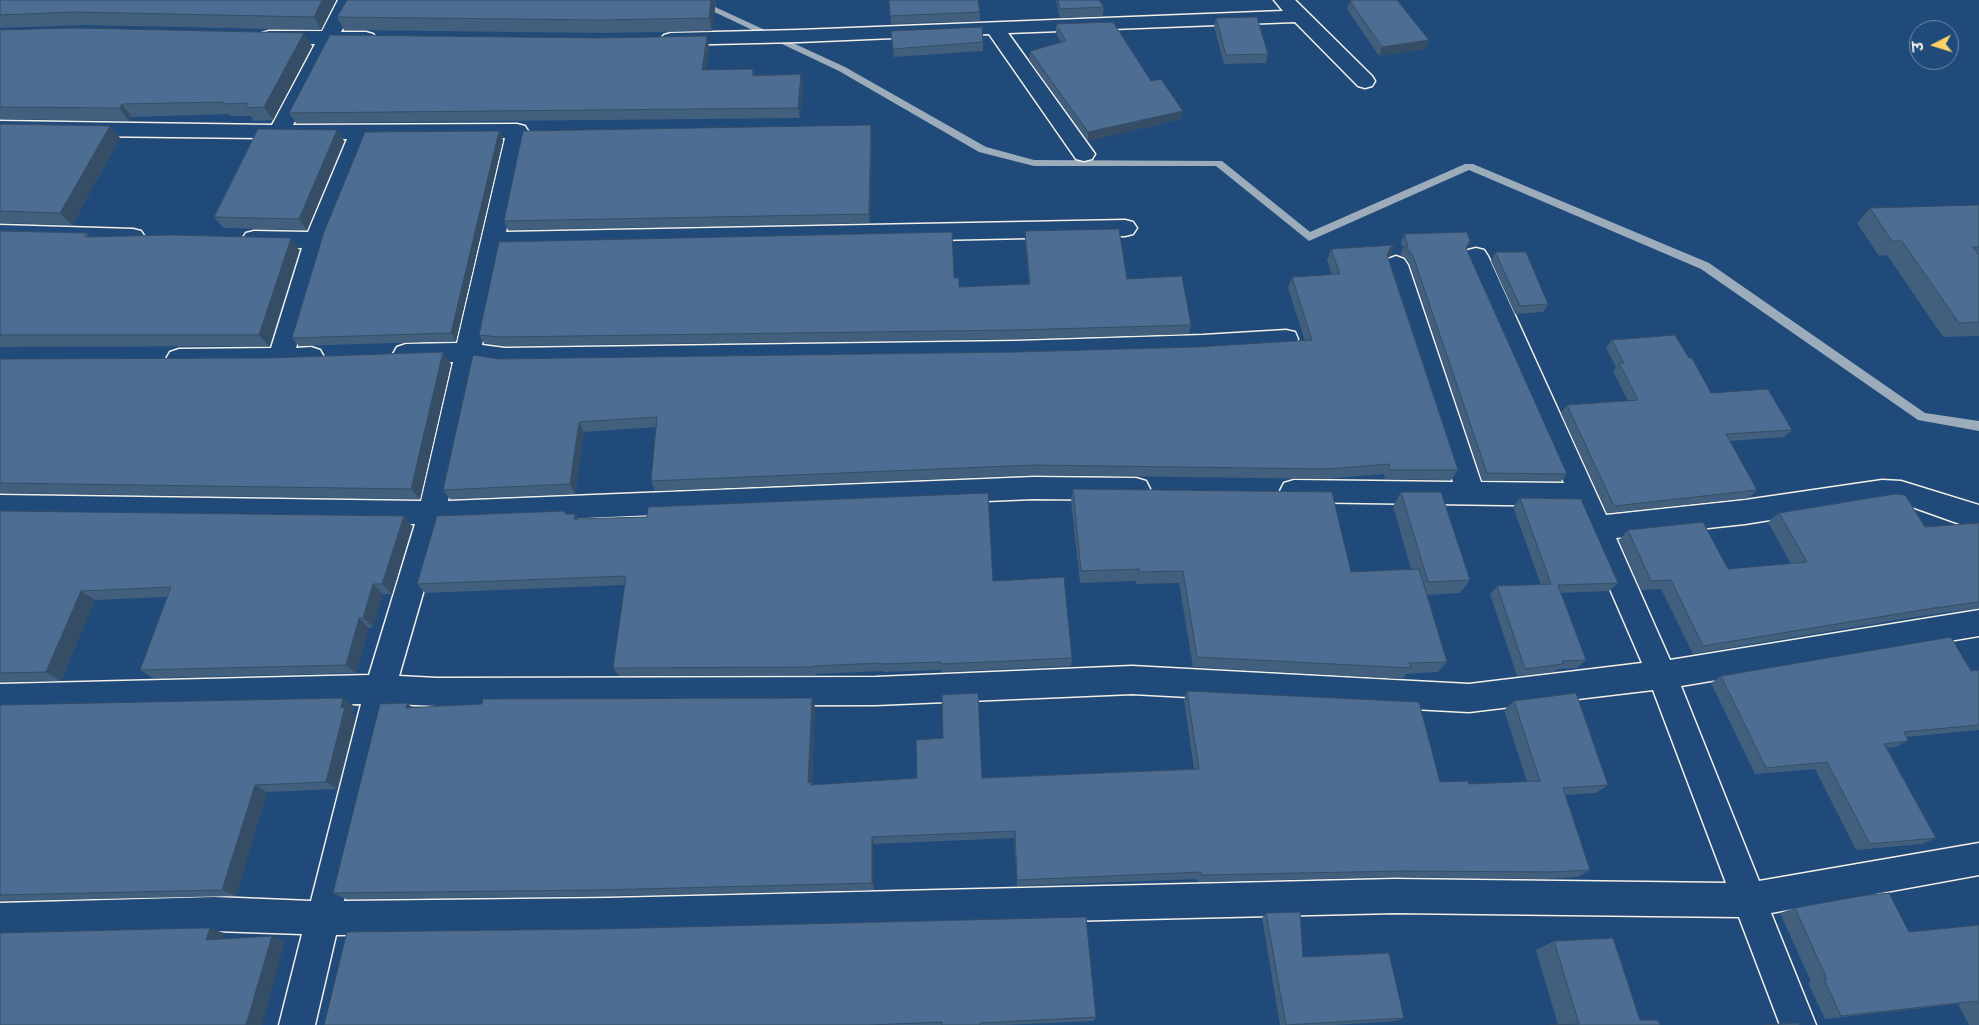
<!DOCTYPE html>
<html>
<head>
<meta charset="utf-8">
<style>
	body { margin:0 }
	#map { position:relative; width:1979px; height:1025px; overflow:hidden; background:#1f4a7a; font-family:"Indie Flower","Playpen Sans Deva",sans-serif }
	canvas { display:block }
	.north { position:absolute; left:1909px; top:20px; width:50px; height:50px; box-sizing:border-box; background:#1f4a7a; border:1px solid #748da6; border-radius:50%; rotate:265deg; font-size:14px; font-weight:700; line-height:20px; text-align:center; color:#f4f1e8 }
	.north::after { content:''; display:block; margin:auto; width:18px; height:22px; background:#ffd166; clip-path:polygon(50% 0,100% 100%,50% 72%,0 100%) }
</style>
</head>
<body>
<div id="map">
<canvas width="1979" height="1025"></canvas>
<div class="north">उ</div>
</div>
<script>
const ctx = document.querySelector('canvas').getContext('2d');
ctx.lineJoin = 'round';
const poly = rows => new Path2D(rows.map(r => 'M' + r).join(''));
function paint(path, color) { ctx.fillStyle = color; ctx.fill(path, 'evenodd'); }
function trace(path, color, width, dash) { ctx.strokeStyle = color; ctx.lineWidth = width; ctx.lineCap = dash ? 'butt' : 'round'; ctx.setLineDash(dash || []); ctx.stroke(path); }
const stream = poly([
	[689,0,700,0,845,67,986,147,1034,160,1222,161,1310,232,1465,164,1473,164,1709,263,1925,413,1979,421,1979,431,1918,420,1701,269,1469,170,1309,241,1216,166,1034,166,979,152,839,71,689,0]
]);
const street = poly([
	[338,0,358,0,341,32,366,32,373,34,376,38,373,42,366,44,335,44,293,125,517,124,525,126,528,131,506,232,1125,220,1133,222,1137,228,1133,234,1125,236,502,249,482,345,505,348,1016,341,1203,335,1286,330,1295,332,1298,339,1295,346,1286,348,1203,355,1016,361,505,368,478,363,448,501,1033,477,1136,478,1146,481,1150,489,1146,497,1136,500,1033,499,443,524,399,676,437,678,876,677,1132,666,1469,684,1642,663,1574,506,1294,502,1284,499,1280,491,1284,483,1294,480,1453,482,1384,265,1388,259,1396,256,1404,259,1408,265,1481,482,1564,483,1464,256,1468,250,1476,248,1484,250,1488,256,1606,515,1745,500,1882,480,1901,481,1979,505,1979,529,1971,528,1901,503,1882,502,1745,524,1616,538,1670,660,1979,610,1979,636,1681,686,1759,881,1979,843,1979,875,1771,913,1816,1025,1780,1025,1739,917,1394,913,608,932,336,935,315,1025,279,1025,302,934,214,931,0,937,0,903,214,897,311,901,361,704,0,712,0,684,369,675,415,524,0,519,0,495,421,501,453,362,406,364,397,361,393,354,397,347,406,344,457,343,505,138,369,139,328,240,296,348,311,347,320,350,324,357,320,364,311,367,179,369,170,366,166,359,170,352,179,349,271,348,302,248,254,247,246,245,242,239,246,233,254,231,308,232,347,139,0,135,0,121,272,125,315,44,269,43,262,41,259,37,262,33,269,31,322,31,338,0],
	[1653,690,1726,883,1394,879,608,898,344,901,392,704,437,706,876,705,1132,694,1469,712,1653,690],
	[1274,0,1295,0,1372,76,1375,81,1372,86,1365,88,1358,86,1295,22,1008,33,1095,154,1092,159,1084,161,1076,159,989,34,799,42,671,45,664,43,661,39,664,35,671,33,799,30,1283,11,1274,0],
	[0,225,133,229,141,231,145,237,141,243,133,245,0,241,0,225]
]);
const wall = poly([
	[0,0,336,0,321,30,84,25,0,28],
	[347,0,716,0,712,31,604,33,344,30,337,17],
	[889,0,980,12,980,21,891,24],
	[1056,0,1099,0,1104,7,1103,16,1060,18],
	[1350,1,1429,40,1425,49,1379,56,1347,9],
	[1216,18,1268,54,1266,63,1224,64,1214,27],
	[1056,24,1151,81,1183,111,1181,119,1088,141,1029,60,1030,51,1061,42,1056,33],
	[0,30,312,46,273,120,254,121,251,116,231,116,229,114,132,117,129,121,0,119],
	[891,31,983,42,983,51,894,57],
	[709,47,706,70,753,69,754,75,801,74,803,84,800,118,296,123,289,113],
	[0,124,110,126,120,138,72,225,0,223],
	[337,130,344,141,307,230,223,228,214,217],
	[499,131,503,140,456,341,299,346,292,338],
	[872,134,870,223,508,230,504,221],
	[1979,205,1979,336,1943,337,1887,255,1879,256,1857,223,1870,208],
	[0,231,87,233,90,237,299,250,269,346,0,347],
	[1025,231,1127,279,1191,325,1189,334,1016,339,505,346,484,343,479,335,954,278,959,287,1029,284,1025,240],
	[1404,234,1466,248,1567,474,1561,481,1482,480,1410,264,1406,258,1400,255,1403,249,1401,243],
	[1331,249,1391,256,1388,257,1458,470,1451,480,1385,479,1384,474,1323,479,1033,475,655,491,651,481,656,427,584,432,575,494,450,499,443,490,499,359,1016,352,1196,347,1305,341,1288,288,1292,277,1332,275,1327,260],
	[1495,252,1548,304,1543,312,1515,314,1491,261],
	[1612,340,1689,358,1711,393,1792,430,1784,437,1730,441,1757,490,1749,498,1607,513,1561,413,1567,405,1628,401,1613,371,1616,367,1606,348],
	[0,359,451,364,420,499,0,493],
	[1073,489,1351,572,1411,569,1393,506,1401,492,1470,580,1460,593,1427,595,1447,662,1438,672,1406,674,1402,679,1193,667,1179,583,1136,584,1136,581,1080,583,1071,501],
	[1520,498,1618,583,1609,591,1561,593,1586,660,1577,668,1558,669,1554,672,1517,676,1490,594,1497,586,1541,585,1513,507],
	[0,511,412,526,392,594,383,594,373,627,369,628,356,673,153,678,140,670,167,597,95,600,61,681,0,682],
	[1779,513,1925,527,1979,523,1979,608,1921,616,1693,654,1661,589,1641,590,1619,540,1628,530,1728,569,1791,564,1768,522],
	[567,514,575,514,579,519,993,581,1072,658,1071,666,942,672,941,670,883,672,883,671,816,674,816,675,619,676,613,668,625,585,425,593,417,584],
	[1979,670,1979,730,1907,737,1908,741,1895,747,1887,748,1936,838,1922,844,1856,850,1815,769,1755,774,1711,683,1721,676],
	[1187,691,1440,782,1469,784,1527,782,1504,710,1514,701,1608,785,1596,793,1565,795,1590,870,1578,877,1543,879,1394,877,1198,882,1197,879,1017,886,1014,838,874,844,874,890,608,896,346,899,333,893,413,708,815,707,812,783,812,785,1194,769,1184,700],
	[0,705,354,706,352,713,356,716,337,789,267,792,236,896,0,901],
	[1795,908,1909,932,1979,925,1979,1025,1969,1025,1958,1004,1825,1019,1808,983,1811,982,1780,913],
	[1266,913,1303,957,1404,1018,1396,1021,1335,1025,1280,1025,1262,918],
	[1554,941,1640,1020,1558,1025,1536,950],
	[1096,1017,1094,1021,1004,1025,324,1025]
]);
const shadedWall = poly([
	[322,0,336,0,321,30,314,17],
	[711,0,716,0,712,31,709,18],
	[304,33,312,46,273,120,264,107],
	[707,36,709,47,705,81,702,70],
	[1429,40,1425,49,1379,56,1382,47],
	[801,74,803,84,800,118,798,108],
	[122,104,132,117,129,121,119,108],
	[1183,111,1181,119,1088,141,1088,132],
	[871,125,872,134,870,223,869,214],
	[110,126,120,138,72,225,60,213],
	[337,130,344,141,307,230,299,219],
	[499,131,503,140,456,341,451,333],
	[291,238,299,250,269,346,259,335],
	[1395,245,1391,256,1386,258,1387,255,1391,247],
	[443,352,451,364,420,499,411,489],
	[579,422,584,432,575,494,570,484],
	[575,514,581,523,574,519],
	[404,516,412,526,392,594,382,584],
	[373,584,383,594,373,627,363,618],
	[81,591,95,600,61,681,46,672],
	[359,618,369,628,356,673,346,665],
	[343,698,354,706,352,713,356,716,337,789,326,782,341,708],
	[812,698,815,707,812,783,815,790,808,783],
	[407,703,418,712,406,708],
	[255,785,267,792,236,896,222,890],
	[872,837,874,844,874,890,872,883],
	[210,928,224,933,221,944,206,940],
	[272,936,285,941,262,1025,246,1025]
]);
const building = poly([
	[0,0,322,0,314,17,74,12,0,15,0,0],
	[347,0,711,0,709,18,600,20,337,17,347,0],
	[889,0,978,0,980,12,890,16,889,0],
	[1058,0,1099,0,1104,7,1060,9,1058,0],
	[1353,0,1397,0,1429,40,1382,47,1350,1,1353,0],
	[1257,17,1268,54,1226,55,1216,18,1257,17],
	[1113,22,1151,81,1161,79,1183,111,1088,132,1030,51,1066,41,1056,24,1113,22],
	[982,27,983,42,893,49,891,31,982,27],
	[74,28,304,33,264,107,245,108,248,103,222,104,223,102,122,104,119,108,0,107,0,30,74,28],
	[330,35,600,38,707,36,702,70,753,69,752,76,801,74,798,108,289,113,330,35],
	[0,124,110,126,60,213,0,211,0,124],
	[871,125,869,214,504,221,523,131,871,125],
	[258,129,337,130,299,219,214,217,258,129],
	[499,131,451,333,292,338,324,232,365,132,499,131],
	[1979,205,1979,247,1973,247,1979,255,1979,322,1959,323,1902,241,1892,241,1870,208,1979,205],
	[1119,229,1127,279,1182,276,1191,325,1016,330,500,337,479,335,499,242,952,232,954,278,959,278,959,287,1030,284,1025,231,1119,229],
	[0,231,87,233,85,237,171,235,291,238,259,335,0,335,0,231],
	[1467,232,1470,241,1466,248,1567,474,1487,473,1413,256,1409,250,1403,247,1408,247,1404,234,1467,232],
	[1395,245,1391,247,1387,255,1458,470,1390,470,1389,464,1327,469,1034,465,651,481,657,417,579,422,570,484,443,490,473,355,499,359,1016,352,1196,347,1312,340,1292,277,1340,274,1331,249,1395,245],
	[1495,252,1526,252,1548,304,1520,306,1495,252],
	[1675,335,1689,358,1692,358,1711,393,1768,389,1792,430,1726,434,1757,490,1614,506,1567,405,1638,400,1619,363,1624,363,1612,340,1675,335],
	[443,352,411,489,0,483,0,359,270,358,443,352],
	[1073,489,1332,492,1351,572,1419,569,1447,662,1409,663,1411,668,1197,657,1183,571,1139,572,1139,569,1081,571,1073,489],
	[1401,492,1441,492,1470,580,1428,582,1401,492],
	[988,493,993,581,1064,577,1072,658,941,664,941,662,881,664,881,663,814,666,813,667,613,668,626,576,417,584,437,516,565,511,565,514,575,514,574,519,647,517,648,507,988,493],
	[1895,494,1905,495,1925,527,1979,523,1979,602,1934,608,1703,646,1671,580,1651,581,1628,530,1703,522,1728,569,1807,562,1779,513,1895,494],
	[1520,498,1581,499,1618,583,1558,585,1586,660,1562,661,1563,664,1525,669,1497,586,1551,584,1520,498],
	[0,511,404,516,382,584,373,584,363,618,359,618,346,665,140,670,171,587,81,591,46,672,0,673,0,511],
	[1951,637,1971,671,1979,670,1979,725,1904,732,1908,741,1884,744,1936,838,1870,844,1827,762,1766,768,1721,676,1951,637],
	[1187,691,1419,702,1440,782,1468,781,1469,784,1540,781,1514,701,1576,693,1608,785,1563,788,1590,870,1554,872,1402,871,1202,875,1201,872,1017,880,1015,831,872,837,872,883,600,890,333,893,380,704,407,703,406,708,482,704,483,699,812,698,808,783,811,782,811,785,917,778,916,740,943,738,942,695,978,693,982,778,1199,769,1187,691],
	[343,698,341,708,345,707,326,782,255,785,222,890,0,895,0,705,343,698],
	[1889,893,1909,932,1979,925,1979,1004,1977,1001,1841,1016,1824,979,1827,979,1795,908,1861,896,1889,893],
	[1300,912,1303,957,1389,953,1404,1018,1286,1025,1266,913,1300,912],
	[1086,917,1096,1017,980,1023,980,1025,942,1025,942,1022,869,1025,324,1025,347,932,601,929,1086,917],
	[199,928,210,928,206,940,272,936,246,1025,0,1025,0,933,199,928],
	[1613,938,1640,1020,1658,1020,1660,1025,1550,1025,1579,1024,1554,941,1613,938],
	[1799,1023,1800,1025,1763,1025,1799,1023]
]);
paint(stream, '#9cacbb');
trace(street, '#f4f1e8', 3);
paint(street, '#1f4a7a');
paint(wall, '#425f7e');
paint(shadedWall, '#364d66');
paint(building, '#4d6e92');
trace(building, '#364d66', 1);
</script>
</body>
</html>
